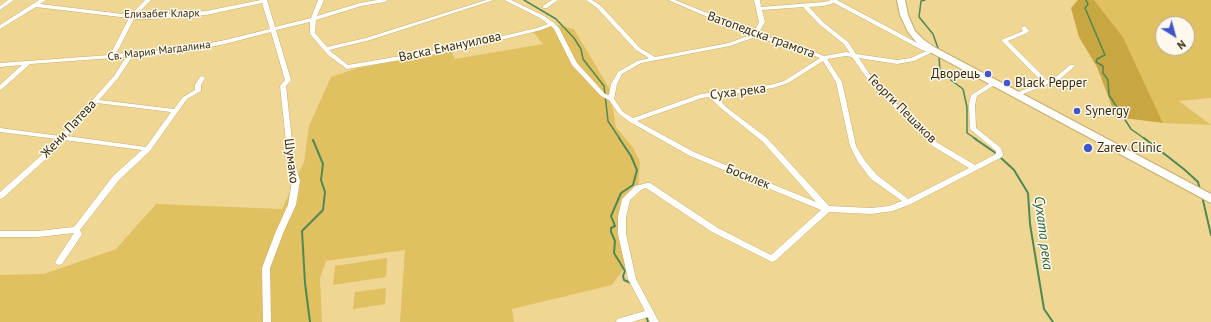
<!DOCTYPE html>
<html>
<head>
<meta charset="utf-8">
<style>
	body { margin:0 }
	#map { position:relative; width:1211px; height:322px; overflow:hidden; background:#efd693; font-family:"PT Sans",sans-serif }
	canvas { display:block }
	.north { position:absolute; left:1155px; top:16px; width:40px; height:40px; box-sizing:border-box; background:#fef9ec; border:1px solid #aea794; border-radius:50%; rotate:143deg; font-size:11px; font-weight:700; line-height:16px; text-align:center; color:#352c10 }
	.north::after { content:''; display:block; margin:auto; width:14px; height:18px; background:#4056c9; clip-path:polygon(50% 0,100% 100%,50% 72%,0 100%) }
</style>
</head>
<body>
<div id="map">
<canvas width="1211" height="322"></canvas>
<div class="north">N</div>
</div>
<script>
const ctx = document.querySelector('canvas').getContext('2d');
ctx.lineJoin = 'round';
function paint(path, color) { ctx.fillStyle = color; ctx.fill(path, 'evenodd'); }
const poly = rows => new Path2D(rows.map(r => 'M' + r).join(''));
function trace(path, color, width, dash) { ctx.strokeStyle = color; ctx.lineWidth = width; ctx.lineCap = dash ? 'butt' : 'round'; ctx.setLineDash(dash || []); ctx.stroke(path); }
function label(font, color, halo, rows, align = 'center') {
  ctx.font = font + ' "PT Sans",sans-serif'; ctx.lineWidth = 3; ctx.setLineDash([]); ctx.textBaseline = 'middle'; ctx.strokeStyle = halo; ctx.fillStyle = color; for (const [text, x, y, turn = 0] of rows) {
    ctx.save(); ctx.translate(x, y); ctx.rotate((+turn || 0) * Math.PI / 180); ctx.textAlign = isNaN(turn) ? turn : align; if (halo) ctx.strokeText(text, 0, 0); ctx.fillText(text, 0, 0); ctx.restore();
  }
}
const green = poly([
	[1094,0,1211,0,1211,98,1179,101,1211,125,1163,123,1123,37],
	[1163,24,1187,24,1187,48,1163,48],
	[551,23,574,29,609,88,616,127,632,146,640,162,638,188,626,199,622,217,627,264,612,285,512,309,514,322,400,322,405,250,326,261,320,278,322,322,0,322,0,275,44,274,116,249,156,204,282,209,304,162,309,126,331,77,358,68,451,51,455,59,543,44,533,32],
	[387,258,386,277,333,285,335,266],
	[386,288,385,304,353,309,355,292]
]);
const forest = poly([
	[1078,0,1094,0,1123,37,1163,123,1116,117,1097,67,1079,37,1071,8]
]);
const streamFar1 = poly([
	[524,0,556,19,574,38,581,49,583,59,604,86,608,121,620,139],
	[925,0,921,1,919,17,933,34,939,51],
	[1086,0,1088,4,1085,8,1105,55,1097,59,1096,62,1103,66,1103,73,1108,80,1109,95,1131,129,1145,139],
	[939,56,940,72,963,89,967,107,967,133,976,139]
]);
const stream = poly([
	[619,138,631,156,637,170,633,185,621,193,611,216,615,226,611,228,611,232,615,241,614,253,625,271,623,276,624,280,631,283],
	[974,138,997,154],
	[1144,138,1185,170,1198,182,1200,190],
	[1000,157,1014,170,1028,193,1030,224,1044,309,1053,322],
	[1202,196,1211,235],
	[646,316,648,322],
	[310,322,305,283,302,231,323,210,325,192,321,180,323,164,313,140]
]);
const street = poly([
	[8,0,14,0,0,10,0,6,8,0],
	[39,0,46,0,40,4,131,15,145,0,151,0,136,15,152,15,206,11,261,0,267,0,275,27,311,18,318,0,324,0,317,16,360,3,377,0,388,0,385,2,361,6,316,20,315,33,327,47,366,38,486,0,494,0,370,40,329,50,348,65,465,45,537,28,548,24,540,18,504,0,511,0,544,16,554,23,559,28,577,63,605,94,609,95,611,84,618,72,637,61,649,58,636,50,597,8,586,0,592,0,601,6,640,48,655,57,729,43,750,35,668,0,675,0,754,32,759,22,754,0,760,0,761,7,824,2,830,1,829,0,837,0,925,47,935,49,935,51,914,61,897,64,859,58,875,82,923,131,938,143,975,165,996,154,996,151,970,129,969,105,971,95,992,82,996,82,997,83,996,84,977,96,975,105,976,128,1001,148,1003,155,1002,157,911,204,893,211,871,214,829,212,775,261,772,262,712,232,646,188,641,190,630,200,626,217,626,234,636,279,659,322,650,322,648,317,632,322,616,322,617,319,645,311,628,279,618,234,618,217,622,199,635,186,647,183,650,183,718,228,771,255,821,210,690,156,630,122,619,114,609,100,601,96,572,65,554,29,551,26,541,30,465,49,347,69,328,55,310,34,310,22,276,30,291,80,286,86,294,160,300,181,296,205,284,231,270,268,271,322,263,322,262,268,276,231,288,205,292,181,288,160,280,86,285,80,271,32,225,44,181,53,132,57,118,78,99,100,174,109,183,97,195,90,195,85,200,77,202,76,205,78,201,85,201,91,187,99,150,151,119,180,80,230,82,234,81,236,62,264,59,265,56,264,55,262,74,233,38,237,0,237,0,231,38,231,74,227,113,176,142,150,64,140,47,158,3,198,0,199,0,192,43,154,57,139,0,132,0,128,60,136,114,76,126,57,30,64,2,89,0,90,0,85,22,65,0,67,0,63,110,55,129,18,36,7,0,29,0,25,39,0],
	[262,3,270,29,225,40,181,49,116,54,134,19,152,19,206,15,262,3],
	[834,3,922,50,926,51,911,58,897,60,856,54,848,42,823,22,809,7,824,6,834,3],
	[803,7,819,24,844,44,850,53,846,52,824,56,796,45,758,34,765,22,762,10,803,7],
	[755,37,792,47,820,58,784,81,770,85,701,94,633,118,623,112,614,99,617,84,622,74,641,63,730,46,755,37],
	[846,56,852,57,871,84,919,133,934,147,969,168,908,199,877,175,865,161,856,146,842,82,827,59,846,56],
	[823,61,836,82,850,146,858,162,871,179,902,201,889,206,871,208,829,206,767,138,726,107,716,96,773,88,788,83,823,61],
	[709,97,722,109,763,142,816,202,694,152,637,121,702,98,709,97],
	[97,103,171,112,146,147,67,136,97,103],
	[552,0,558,0,547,8,543,8,543,6,552,0],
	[1024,26,1026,27,1029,31,1027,33,1008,41,1047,80,1056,77,1070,65,1074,65,1075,66,1060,79,1016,97,1013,95,1014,94,1042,82,1001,40,1023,31,1021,28,1024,26]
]);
const secondary = poly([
	[897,0,905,0,908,15,915,31,924,40,936,48,1211,194,1211,203,930,52,918,44,908,32,900,15,897,0]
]);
const markers = [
	[988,74,4,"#4056c9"],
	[1007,83,4,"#4056c9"],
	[1077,111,4,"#4056c9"],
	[1088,148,5,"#4056c9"]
];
const farStreetnames = [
	["Елизабет Кларк",162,14,-1],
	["Св. Мария Магдалина",159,51,-7]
];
const streetNames = [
	["Ватопедска грамота",761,35,20],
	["Васка Емануилова",450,47,-12],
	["Суха река",738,92,-7],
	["Георги Пешаков",902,109,45],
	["Жени Патева",69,129,-47],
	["Шумако",291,161,83],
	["Босилек",748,177,22]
];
const poiNames = [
	["Дворець",980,74,"right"],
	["Black Pepper",1015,83],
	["Synergy",1085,111],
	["Zarev Clinic",1097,148]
];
const waterNames = [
	["Сухата река",1043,233,83]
];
paint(green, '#e0c061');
paint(forest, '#c9a740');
trace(streamFar1, '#4f8854', 1.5);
trace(stream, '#4f8854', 2);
trace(street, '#c5ae6b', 1);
trace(secondary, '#c5ae6b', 2);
paint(street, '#fff');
paint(secondary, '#fff');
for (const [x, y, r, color] of markers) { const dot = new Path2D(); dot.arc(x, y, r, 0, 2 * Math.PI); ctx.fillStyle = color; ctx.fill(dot); trace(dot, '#fef9ec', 1.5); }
label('11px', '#352c10', '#fef9ec', farStreetnames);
label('13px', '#352c10', '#fef9ec', streetNames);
label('13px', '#352c10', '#fef9ec', poiNames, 'left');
label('italic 14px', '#225f35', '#fef9ec', waterNames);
</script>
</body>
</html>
